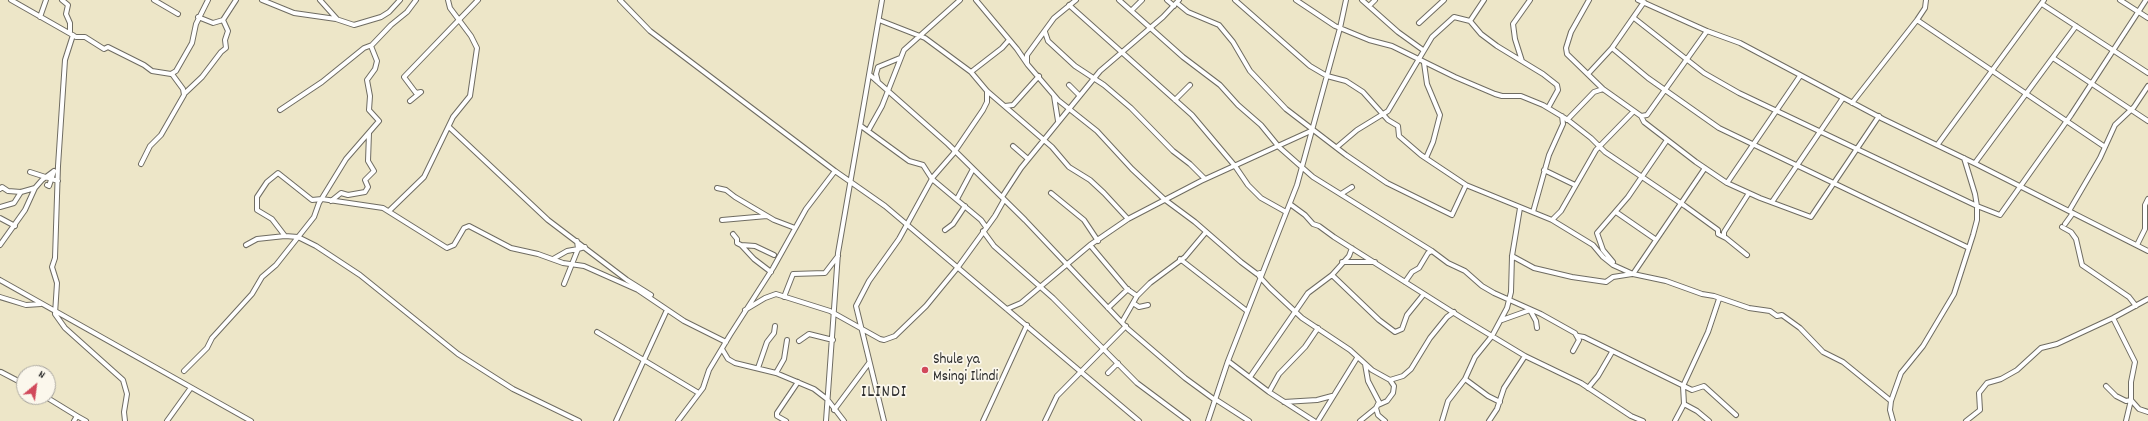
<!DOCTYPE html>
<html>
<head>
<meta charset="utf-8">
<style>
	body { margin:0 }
	#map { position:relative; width:2148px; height:421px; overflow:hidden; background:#ede6c8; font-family:Dekko,sans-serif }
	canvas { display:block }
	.north { position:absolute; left:16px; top:365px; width:40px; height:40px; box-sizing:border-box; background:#fbf7ec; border:1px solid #a8a59f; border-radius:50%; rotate:29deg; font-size:11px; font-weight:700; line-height:16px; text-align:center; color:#2b2b2b }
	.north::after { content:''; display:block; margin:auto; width:14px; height:18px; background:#d1495b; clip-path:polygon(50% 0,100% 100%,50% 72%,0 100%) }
</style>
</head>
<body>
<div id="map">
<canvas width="2148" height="421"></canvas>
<div class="north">N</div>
</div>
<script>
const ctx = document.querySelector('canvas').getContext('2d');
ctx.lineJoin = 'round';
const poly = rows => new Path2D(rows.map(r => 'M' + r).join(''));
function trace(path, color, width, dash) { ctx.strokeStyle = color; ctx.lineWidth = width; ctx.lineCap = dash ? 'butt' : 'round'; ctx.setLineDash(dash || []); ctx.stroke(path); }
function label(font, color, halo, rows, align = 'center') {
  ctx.font = font + ' Dekko,sans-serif'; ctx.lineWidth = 3.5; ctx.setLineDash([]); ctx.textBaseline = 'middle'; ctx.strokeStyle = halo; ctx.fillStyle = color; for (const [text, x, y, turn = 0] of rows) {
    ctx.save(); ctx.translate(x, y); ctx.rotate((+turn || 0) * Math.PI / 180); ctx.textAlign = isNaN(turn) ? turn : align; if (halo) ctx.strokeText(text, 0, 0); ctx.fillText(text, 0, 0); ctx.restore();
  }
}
const minor = poly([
	[11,0,76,37,85,37,104,49,108,47,144,65,152,71,171,74,176,71,192,43,196,24,208,0],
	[62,0,68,5,66,14,70,23,70,32],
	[154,0,178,14],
	[262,0,294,13,336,19,354,25,381,17,389,12,400,0],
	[320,0,337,19],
	[620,0,650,31,835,171,885,206,1139,421],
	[976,0,1017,49,1028,65,1058,100,1097,131,1132,169,1164,199,1195,222,1241,262,1257,274,1260,273,1259,276,1270,288,1302,318,1350,350,1372,370,1390,380,1394,386,1393,393,1387,401,1378,405],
	[1119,0,1183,57,1220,85,1238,105,1261,125,1279,147,1313,177,1432,251,1448,263,1465,271,1482,286,1494,293,1541,314,1575,333,1579,340,1573,351],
	[1167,0,1174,6],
	[1235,0,1310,66,1327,76,1346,81,1363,92,1388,120,1398,126,1399,136,1421,155,1466,185,1552,220,1593,245,1603,257,1613,265,1633,274,1666,281,1702,294,1714,296,1749,308,1770,311,1777,316,1782,315,1800,328,1823,352,1843,362,1891,401],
	[1296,0,1335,26,1369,40,1392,46,1455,77,1495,94,1502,96,1521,96,1543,105,1568,120,1591,138,1605,152,1685,206,1718,230,1718,234,1726,238,1747,255],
	[1362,0,1398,32,1423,50],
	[1589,0,1571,32,1566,48,1567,54,1603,89,1641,116,1647,115,1707,31],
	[1638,0,1707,31,1740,43,1883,119,1976,164,2148,251],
	[2120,0,2148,18],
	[1177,3,1188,12,1219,25,1233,42,1250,71,1286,109,1346,155,1387,183,1452,215,1466,185],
	[2042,4,2148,73],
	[1069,5,1192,115,1235,166,1248,185,1261,198,1286,212],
	[1369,6,1375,0],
	[1132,10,1142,0],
	[40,17,46,0],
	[198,17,213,23,223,20],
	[1634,18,1704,73,1739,93,1977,206,2000,215,2071,115,2146,0],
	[879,20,925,38,971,72,987,91,1052,147,1069,167,1090,180,1104,193,1128,219],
	[1917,20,2105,147],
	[1470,21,1481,34,1497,46,1543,74,1557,85,1558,90,1548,108],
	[1419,23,1444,0],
	[1045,32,1048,41,1075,66,1104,85,1131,108,1173,151,1190,164,1205,179],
	[73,35,65,60,58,166,55,258,52,267,57,283,55,314,65,328,123,380,127,394,124,412,125,421],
	[1612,48,1648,78,1719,128,1969,248],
	[2053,58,2148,121],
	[1522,61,1515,39,1513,24,1530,0],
	[1027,63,1027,55,1054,18,1076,0],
	[1424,63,1427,84,1440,115,1433,142,1426,158],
	[971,72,1002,48,1009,40],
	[1588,74,1612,48,1644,2],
	[870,75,948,144,1025,220,1128,329,1185,378,1215,400],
	[878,82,876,74,878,67,900,58],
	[1069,85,1079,95],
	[184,94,202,77,221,52,226,48,225,40,228,31,223,20,236,0],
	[1054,96,1058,121],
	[1175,100,1190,85],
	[410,101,421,92,416,93,404,77,478,0],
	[1852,103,1917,20,1925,8,1926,0],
	[1005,106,1013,105,1039,76],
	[280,110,322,82,364,48,372,45],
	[1641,116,1644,122,1696,162,1727,183,1760,198,1811,217,1879,116],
	[1567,120,1594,92,1603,89],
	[861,126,909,161,923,165,932,179,981,220,986,227],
	[449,127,548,220,627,280,651,295],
	[868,131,882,106,904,50,960,0],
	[1938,144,2044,0],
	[1013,146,1028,159],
	[1337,147,1357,130,1388,111,1432,37,1454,17,1470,21,1484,0],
	[1975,163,2076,26],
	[141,164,150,146,161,135,184,95,183,89,172,74],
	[1544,170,1575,185],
	[30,172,58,181],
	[1727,183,1800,76],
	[47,185,49,186,54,171],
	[717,188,726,190,735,197,774,220,795,228],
	[0,189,2,187,8,191,21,192,35,188,42,180,54,171],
	[1051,193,1084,220,1098,241],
	[1341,194,1352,187],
	[1002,197,1021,168,1100,71,1163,17,1179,0],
	[957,199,973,169],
	[331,201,341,193,348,195,365,192,368,187,365,180,374,171,368,161,369,133],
	[1772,202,1843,98],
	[1290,204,1305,215,1313,224,1319,226,1334,237,1462,318,1525,356,1581,383,1631,416,1643,421],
	[0,207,14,203,21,192],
	[389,211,424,177,453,117,470,96,477,48,471,36,450,8,448,0],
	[2069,211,2100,158,2115,125,2134,107,2148,86],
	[1533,212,1549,155,1563,124,1562,116],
	[1616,212,1655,239],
	[0,218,15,226],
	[722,220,767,216],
	[1552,220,1561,211,1596,150,1633,112],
	[2065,224,2073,213],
	[2062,227,2071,232,2076,239,2082,265,2129,297,2136,306],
	[945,230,953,224,965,206],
	[983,231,994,246,1053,298,1137,383,1188,421],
	[733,234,737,239,737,243,741,245,755,246,774,255],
	[285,236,298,237,316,246,360,275,458,354,513,389,579,421],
	[1724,237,1724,232,1749,193],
	[0,245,25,210,35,188],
	[246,245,257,239,285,236,272,219,257,210,257,197,267,182,278,173,312,200,322,199,383,208,447,248,454,245,464,228,469,226,511,248,538,254,563,263,584,266,638,290,684,321,726,342],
	[741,245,754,259,771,272],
	[1090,245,1127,289,1137,296],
	[2137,245,2145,229,2145,205,2148,199],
	[1512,256,1534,268,1572,277,1606,282,1613,277,1632,274],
	[553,259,567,251,578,249,577,241],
	[1180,259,1247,311],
	[1342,262,1375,262],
	[1613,262,1603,250,1597,233,1628,197,1667,140],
	[1633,274,1705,168],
	[1332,275,1379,320,1395,332,1402,329,1407,315,1424,294],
	[0,280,251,421],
	[1405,282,1412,272,1419,268,1428,253,1432,251],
	[564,284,578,249,585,247],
	[0,297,26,305,41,304],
	[784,297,793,274,825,273,838,256],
	[1133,303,1139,307,1148,305],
	[1108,308,1128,289],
	[1007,309,1021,303,1090,245,1128,219,1201,181,1313,130],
	[745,310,765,298,776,294,830,311,880,339,884,340,895,336,926,306,958,267,995,216,1004,200],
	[2113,318,2135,362,2131,382,2131,400,2126,421],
	[1502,320,1530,310,1536,321,1537,328],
	[1122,322,1137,296,1150,283,1185,257,1206,232],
	[597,332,697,392],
	[1578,336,1584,337,1692,390,1704,386,1736,415],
	[799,341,809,334,833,340],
	[722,349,728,359,735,363,776,373,814,389,827,399,844,421],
	[1228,361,1269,392,1314,421],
	[758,368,767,342,774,333,775,326],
	[184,371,207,348,212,338,252,294,262,277,276,265,314,217,319,203,346,159,379,121,369,110,370,96,367,80,375,69,377,61,371,46,391,25,407,12,416,0],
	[1,372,24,384],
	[776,373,784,359,787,340],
	[1108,373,1118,363],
	[1250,377,1308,293,1332,275,1349,256,1352,248],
	[1465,379,1488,396,1500,402],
	[1390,380,1403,376,1411,369,1430,338,1447,317,1454,312],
	[2106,386,2116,396,2126,401,2131,400,2139,409,2148,412],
	[1588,388,1598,376,1612,352],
	[1269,392,1279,374,1305,347,1318,328],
	[46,397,77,416,74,421],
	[1215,399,1249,421],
	[1284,402,1317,400,1332,396],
	[1684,404,1697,411,1709,421],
	[1376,408,1378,415,1385,421],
	[834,410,869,363],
	[77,416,86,421],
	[167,421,190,389],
	[616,421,666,312],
	[678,421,703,388,709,370,730,335,773,268,806,209,835,171],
	[786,421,777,416,777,413,798,382],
	[826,421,838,253,882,0],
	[884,421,856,306,869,281,899,239,933,177,953,154,983,110,987,102,987,91],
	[983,421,1027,325],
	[1045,421,1057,396,1126,326],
	[1208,421,1228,361,1297,185,1340,28,1346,0],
	[1318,421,1357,358],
	[1360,421,1376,408,1379,402,1368,381,1365,364],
	[1442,421,1448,401,1465,379,1475,357,1492,336,1507,308,1511,292,1512,256,1520,208],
	[1489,421,1497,409,1504,388,1525,356],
	[1675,421,1684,404,1683,386,1708,332,1719,299],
	[1893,421,1890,410,1891,401,1901,373,1923,346,1954,294,1973,235,1977,220,1977,206,1975,194,1964,158],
	[1966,421,1980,410,1979,393,1987,383,2001,379,2017,370,2041,348,2057,344,2113,318,2148,299]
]);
const markers = [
	[925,370,4,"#d1495b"]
];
const poiNames = [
	["Shule ya",933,361],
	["Msingi Ilindi",933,378]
];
const quarterNames = [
	["ILINDI",884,394]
];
trace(minor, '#6f6c62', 6);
trace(minor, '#fff', 4);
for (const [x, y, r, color] of markers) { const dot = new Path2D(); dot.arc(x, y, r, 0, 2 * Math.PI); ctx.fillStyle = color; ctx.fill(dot); trace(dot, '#fbf7ec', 1.5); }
label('15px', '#2b2b2b', '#fbf7ec', poiNames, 'left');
ctx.letterSpacing = '1px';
label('17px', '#2b2b2b', '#fbf7ec', quarterNames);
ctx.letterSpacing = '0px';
</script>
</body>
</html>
